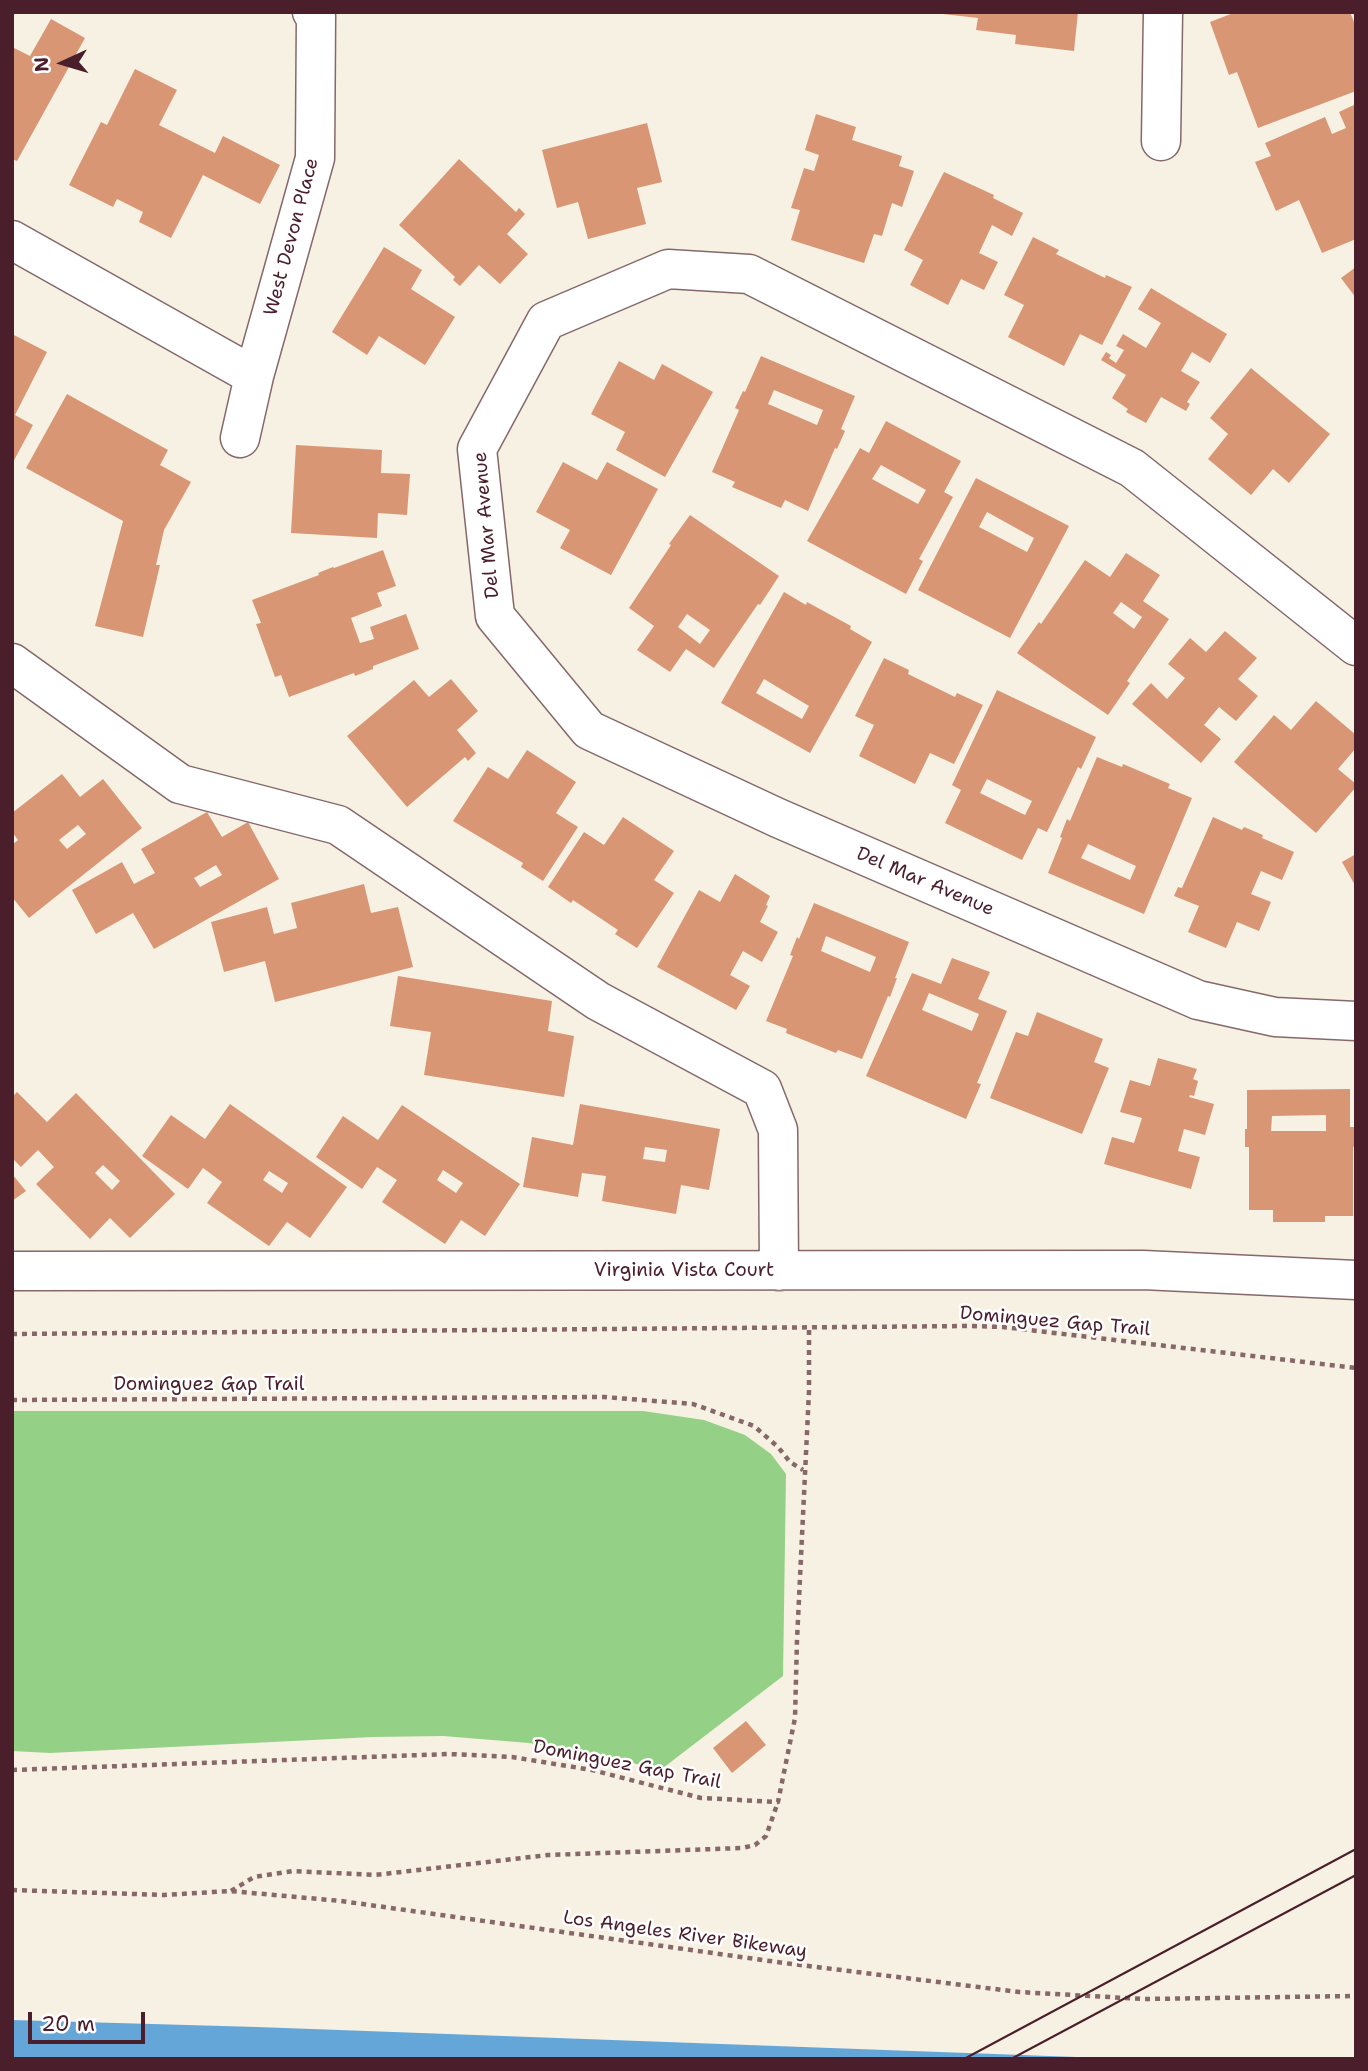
<!DOCTYPE html>
<html>
<head>
<meta charset="utf-8">
<style>
	body { margin:0 }
	#map { position:relative; width:1368px; height:2071px; overflow:hidden; background:#f6f1e2; font-family:"Shantell Sans",sans-serif }
	canvas { display:block }
	.frame { position:absolute; inset:0; border:14px solid #4a1f2b; pointer-events:none }
	.north { position:absolute; left:28px; top:28px; width:70px; height:70px; -webkit-text-stroke:5px #fff; paint-order:stroke; rotate:266deg; font-size:19px; font-weight:700; line-height:28px; text-align:center; color:#4a1f2b }
	.north::after { content:''; display:block; margin:auto; width:24px; height:32px; background:#4a1f2b; clip-path:polygon(50% 0,100% 100%,50% 72%,0 100%) }
	.scale { position:absolute; left:28px; top:2012px; width:117px; height:32px; box-sizing:border-box; border:4px solid #4a1f2b; border-top:0; padding-left:9px; font-size:21px; line-height:24px; white-space:nowrap; color:#4a1f2b; -webkit-text-stroke:5px #fff; paint-order:stroke }
</style>
</head>
<body>
<div id="map">
<canvas width="1368" height="2071"></canvas>
<div class="frame"></div>
<div class="north">N</div>
<div class="scale">20 m</div>
</div>
<script>
const ctx = document.querySelector('canvas').getContext('2d');
ctx.lineJoin = 'round';
function paint(path, color) { ctx.fillStyle = color; ctx.fill(path, 'evenodd'); }
const poly = rows => new Path2D(rows.map(r => 'M' + r).join(''));
function trace(path, color, width, dash) { ctx.strokeStyle = color; ctx.lineWidth = width; ctx.lineCap = dash ? 'butt' : 'round'; ctx.setLineDash(dash || []); ctx.stroke(path); }
function label(font, color, halo, rows, align = 'center') {
  ctx.font = font + ' "Shantell Sans",sans-serif'; ctx.lineWidth = 5; ctx.setLineDash([]); ctx.textBaseline = 'middle'; ctx.strokeStyle = halo; ctx.fillStyle = color; for (const [text, x, y, turn = 0] of rows) {
    ctx.save(); ctx.translate(x, y); ctx.rotate((+turn || 0) * Math.PI / 180); ctx.textAlign = isNaN(turn) ? turn : align; if (halo) ctx.strokeText(text, 0, 0); ctx.fillText(text, 0, 0); ctx.restore();
  }
}
const green = poly([
	[12,1411,643,1411,704,1420,745,1435,771,1454,786,1474,783,1676,659,1771,620,1759,529,1743,443,1736,373,1737,50,1753,12,1751]
]);
const water = poly([
	[12,2020,257,2027,1131,2059,12,2059]
]);
const building = poly([
	[943,12,1078,12,1074,51,1015,44,1016,35,976,30,978,18,943,14],
	[1236,12,1350,12,1356,27,1356,91,1258,128,1237,72,1229,75,1210,22],
	[51,19,85,38,17,161,12,159,12,47,30,56],
	[135,69,177,90,159,125,215,153,223,136,280,165,260,204,203,175,171,238,139,222,143,212,117,199,113,207,69,185,101,122,107,125],
	[1356,104,1356,239,1322,253,1299,200,1276,211,1255,162,1271,156,1265,143,1325,117,1332,134,1346,128,1339,112],
	[816,114,856,127,852,140,902,156,899,166,914,171,902,207,892,203,882,236,874,234,864,263,791,240,800,210,791,208,804,168,814,171,819,155,805,150],
	[647,123,662,182,637,188,646,224,588,239,578,202,557,208,542,150],
	[459,159,516,212,519,208,525,214,507,234,528,254,500,284,479,265,460,286,453,280,455,277,399,225],
	[944,172,994,195,993,198,1023,213,1012,236,992,225,979,253,998,262,984,290,961,279,948,305,910,285,923,260,904,250],
	[1033,237,1059,250,1056,254,1105,278,1106,275,1132,287,1102,345,1080,334,1064,366,1008,337,1024,305,1004,295],
	[384,247,422,270,411,289,455,317,425,365,379,336,367,355,332,332],
	[1356,267,1356,298,1341,278],
	[1151,288,1227,334,1210,363,1192,352,1181,371,1200,382,1187,402,1190,404,1186,411,1161,397,1146,423,1126,412,1128,409,1112,398,1126,375,1101,360,1106,352,1111,355,1109,358,1116,363,1124,350,1116,346,1123,334,1146,348,1161,323,1138,309],
	[12,334,47,352,15,415,33,425,12,464],
	[761,356,855,396,841,429,845,431,837,449,835,448,808,511,785,500,781,508,732,487,735,482,712,472,739,410,735,408,743,391,745,392],
	[774,390,823,410,817,425,768,404],
	[619,361,654,380,662,364,713,392,665,477,616,450,625,432,591,414],
	[1251,368,1330,434,1289,483,1273,469,1251,495,1208,459,1228,434,1210,418],
	[67,394,168,450,160,465,191,482,164,530,156,565,160,565,143,637,95,626,123,521,26,468],
	[886,421,961,461,944,492,953,497,919,559,923,561,906,594,807,541,860,448,869,453],
	[881,465,926,490,918,504,872,479],
	[296,445,382,450,381,473,410,474,407,515,378,513,377,538,291,533],
	[563,462,597,480,607,462,658,489,611,575,560,548,570,530,536,512],
	[976,478,1069,526,1010,638,918,590],
	[987,512,1034,538,1027,552,979,527],
	[690,515,779,576,760,605,758,604,714,668,686,649,670,672,637,650,654,626,629,608,671,545,669,544],
	[687,614,710,630,700,644,678,627],
	[383,550,396,586,377,593,382,606,351,618,360,643,374,639,370,627,406,614,419,649,373,666,373,669,355,676,354,673,289,697,281,675,275,677,256,624,261,623,252,600,319,575,318,573,333,567,334,568],
	[1126,553,1160,575,1143,601,1169,619,1127,681,1130,683,1108,715,1017,653,1039,622,1041,624,1085,560,1110,577],
	[1121,602,1142,617,1134,629,1113,613],
	[784,592,806,605,807,602,851,626,850,629,872,642,810,753,721,703],
	[764,679,809,706,802,719,756,693],
	[1225,631,1257,658,1238,679,1258,696,1236,721,1219,707,1204,725,1221,739,1201,763,1132,704,1151,683,1167,699,1185,678,1168,664,1190,638,1206,652],
	[884,658,909,670,908,674,955,697,957,693,983,705,954,764,930,753,915,784,859,756,874,725,855,716],
	[451,679,478,711,457,730,476,753,468,761,465,757,407,807,347,736,414,680,429,697],
	[997,690,1096,737,1081,769,1078,767,1047,832,1038,828,1022,860,945,823,961,790,952,785],
	[987,779,1032,801,1025,815,980,793],
	[1316,701,1356,735,1356,748,1338,769,1356,784,1356,787,1316,833,1234,762,1274,715,1291,730],
	[527,750,576,782,556,813,578,827,543,881,521,867,523,863,453,821,488,767,508,779],
	[1097,757,1122,767,1123,764,1170,784,1168,788,1192,798,1144,914,1048,873,1062,838,1060,837,1067,819,1070,821],
	[1088,844,1136,866,1130,880,1081,858],
	[62,774,80,797,103,779,142,828,29,918,12,897,12,845,18,840,12,832,12,813],
	[78,825,86,834,67,849,59,840],
	[207,812,222,837,248,822,279,879,154,949,133,913,96,934,72,890,122,862,134,884,155,873,141,849],
	[216,865,222,875,200,887,194,878],
	[623,817,674,851,654,880,674,893,637,948,615,934,618,930,573,900,571,903,548,887,584,832,604,845],
	[1213,817,1242,830,1244,827,1263,835,1262,838,1294,852,1282,880,1261,871,1251,894,1271,902,1259,931,1237,922,1226,948,1188,932,1199,906,1174,896,1178,887,1182,888],
	[1356,854,1356,887,1342,862],
	[735,874,770,896,766,905,768,906,760,922,778,932,762,962,743,951,730,975,750,986,736,1010,657,967,699,890,720,902],
	[364,884,371,913,398,907,413,967,275,1002,265,961,224,972,211,922,267,907,274,934,297,928,291,903],
	[814,903,909,942,895,978,897,978,890,997,888,996,862,1059,838,1050,836,1053,786,1033,787,1029,766,1021,793,956,790,955,797,937,799,939],
	[826,936,876,957,870,972,821,951],
	[952,958,990,972,978,999,1007,1011,977,1083,981,1084,966,1119,866,1076,912,973,941,984],
	[929,993,979,1014,972,1031,922,1010],
	[398,976,552,1001,548,1031,574,1036,564,1097,424,1075,431,1032,390,1026],
	[1037,1012,1103,1039,1094,1062,1109,1068,1082,1134,990,1098,1016,1032,1028,1036],
	[1158,1058,1197,1069,1193,1079,1198,1081,1194,1096,1190,1095,1189,1097,1214,1104,1205,1135,1184,1129,1178,1151,1200,1157,1191,1189,1104,1164,1112,1137,1134,1143,1142,1118,1120,1112,1130,1080,1150,1086],
	[1350,1089,1350,1127,1354,1127,1354,1147,1353,1147,1353,1216,1325,1216,1325,1222,1273,1222,1273,1210,1249,1210,1249,1147,1245,1147,1245,1129,1247,1129,1247,1090],
	[1326,1115,1326,1131,1271,1131,1272,1116],
	[17,1092,47,1122,76,1093,175,1194,130,1238,110,1218,90,1239,36,1184,54,1167,38,1150,21,1167,12,1158,12,1097],
	[103,1165,120,1181,112,1190,95,1173],
	[230,1104,347,1187,310,1238,287,1222,269,1246,207,1203,222,1182,203,1168,188,1189,142,1156,171,1115,205,1139],
	[269,1171,288,1183,282,1193,263,1180],
	[580,1104,720,1129,709,1190,681,1185,676,1214,602,1201,606,1176,582,1173,578,1197,523,1187,532,1137,573,1145],
	[645,1147,667,1150,665,1162,643,1159],
	[402,1105,520,1184,485,1236,461,1220,445,1244,382,1202,397,1180,377,1167,362,1189,316,1157,343,1116,378,1140],
	[443,1170,463,1183,456,1193,437,1180],
	[12,1174,26,1191,12,1201],
	[746,1721,766,1745,732,1773,713,1748]
]);
const path = poly([
	[12,1334,971,1326,1003,1327,1356,1368],
	[12,1400,604,1397,693,1404,754,1426,778,1447,790,1462,803,1470],
	[12,1770,449,1754,512,1757,592,1770,701,1798,778,1802,795,1718,797,1640,809,1391,809,1329],
	[12,1890,164,1895,230,1891,341,1901,784,1963,1019,1992,1144,1999,1356,1996],
	[231,1891,254,1877,293,1871,375,1875,548,1855,742,1848,755,1845,766,1836,778,1802]
]);
const minor = poly([
	[1161,141,1163,12],
	[12,240,254,376],
	[240,438,254,376,315,158,316,16,312,12],
	[1356,646,1132,468,749,274,668,269,546,321,477,449,495,616,589,730,778,818,1198,1000,1275,1017,1356,1021],
	[12,663,180,784,338,825,598,1001,762,1089,778,1130,779,1271],
	[12,1271,1143,1270,1356,1280]
]);
const tram = poly([
	[964,2059,1356,1849],
	[1011,2059,1356,1875]
]);
const streetNames = [
	["West Devon Place",292,237,-75],
	["Del Mar Avenue",487,525,-95],
	["Del Mar Avenue",925,882,23],
	["Virginia Vista Court",684,1271],
	["Dominguez Gap Trail",1055,1322,5],
	["Dominguez Gap Trail",209,1385],
	["Dominguez Gap Trail",627,1765,11],
	["Los Angeles River Bikeway",685,1935,8]
];
paint(green, '#94d186');
paint(water, '#65a6d8');
paint(building, '#d99675');
trace(minor, '#86686b', 41);
trace(path, '#86686b', 4.5, [5, 5]);
trace(minor, '#fff', 38);
trace(tram, '#4a1f2b', 2);
label('19px', '#4a1f2b', '#fff', streetNames);
</script>
</body>
</html>
